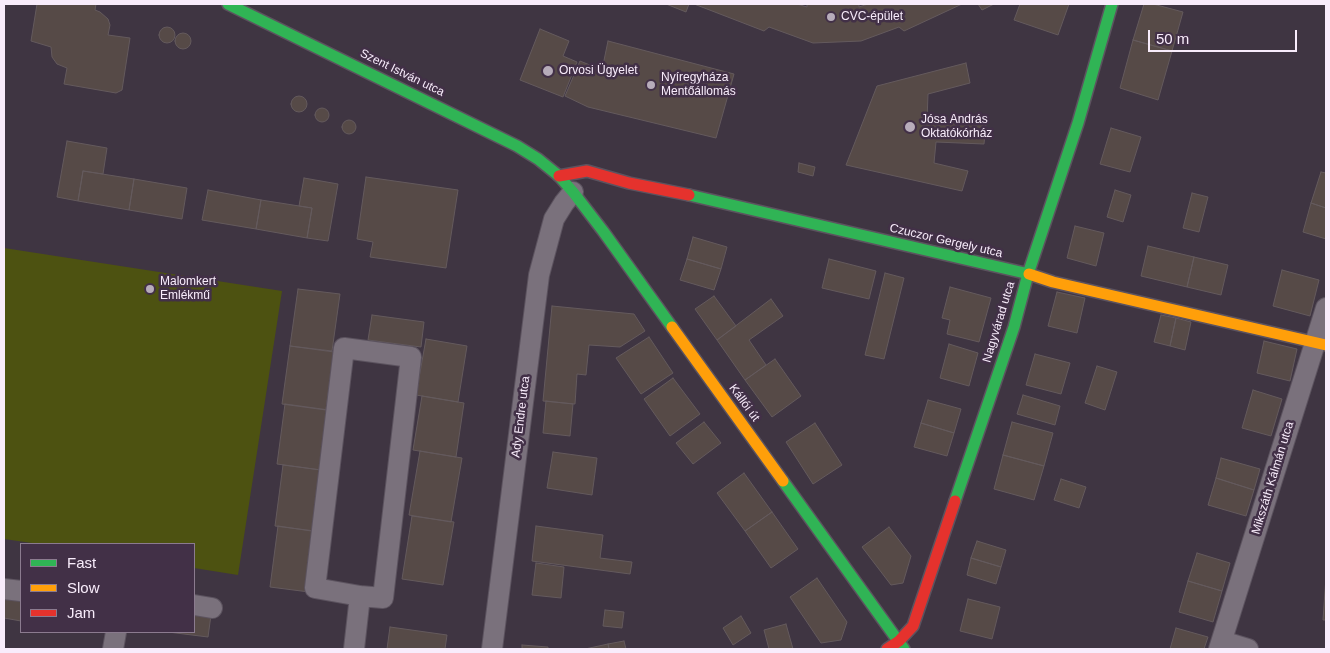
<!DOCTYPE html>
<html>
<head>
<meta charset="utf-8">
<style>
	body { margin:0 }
	#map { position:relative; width:1330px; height:653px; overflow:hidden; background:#3f3542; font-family:Arial,sans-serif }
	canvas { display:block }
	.frame { position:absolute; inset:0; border:5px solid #f8ecfb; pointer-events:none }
	.legend { position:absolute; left:20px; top:543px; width:175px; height:90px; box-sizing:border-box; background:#423047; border:1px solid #8b7b8f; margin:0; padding:6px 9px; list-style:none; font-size:15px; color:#f8ecfb }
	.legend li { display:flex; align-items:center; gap:10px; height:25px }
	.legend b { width:25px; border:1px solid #8b7b8f }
	.scale { position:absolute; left:1148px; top:30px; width:149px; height:22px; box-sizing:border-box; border:2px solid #f8ecfb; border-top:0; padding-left:6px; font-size:15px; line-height:18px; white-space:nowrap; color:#f8ecfb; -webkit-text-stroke:4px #423047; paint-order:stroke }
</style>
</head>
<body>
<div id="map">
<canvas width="1330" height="653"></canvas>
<div class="frame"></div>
<ul class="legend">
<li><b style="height:6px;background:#30b455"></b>Fast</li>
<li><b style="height:6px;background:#ff9f0a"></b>Slow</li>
<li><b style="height:6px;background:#e5322d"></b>Jam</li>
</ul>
<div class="scale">50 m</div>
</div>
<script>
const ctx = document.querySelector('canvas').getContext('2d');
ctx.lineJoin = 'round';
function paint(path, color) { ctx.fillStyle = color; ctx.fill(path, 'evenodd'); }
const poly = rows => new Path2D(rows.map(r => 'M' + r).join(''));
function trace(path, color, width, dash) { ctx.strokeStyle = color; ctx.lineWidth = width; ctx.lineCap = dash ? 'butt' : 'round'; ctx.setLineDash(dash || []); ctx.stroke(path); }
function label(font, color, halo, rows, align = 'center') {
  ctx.font = font + ' Arial,sans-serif'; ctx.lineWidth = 5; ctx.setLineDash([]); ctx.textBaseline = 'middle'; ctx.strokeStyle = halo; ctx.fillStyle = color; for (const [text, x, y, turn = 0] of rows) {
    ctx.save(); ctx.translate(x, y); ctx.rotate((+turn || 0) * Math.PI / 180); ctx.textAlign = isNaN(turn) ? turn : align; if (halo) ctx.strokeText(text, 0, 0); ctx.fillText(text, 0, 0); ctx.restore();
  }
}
const green = poly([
	[4,248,282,291,238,575,194,568,194,544,39,544,4,539]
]);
const building = poly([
	[37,4,96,4,95,10,100,12,108,19,110,25,108,35,130,38,122,90,116,93,64,84,67,68,57,64,52,57,51,47,31,41,37,4],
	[666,4,689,4,686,12,666,4],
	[694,4,797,4,807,7,807,4,859,4,859,7,868,4,962,4,904,31,899,27,861,41,813,43,769,27,764,31,694,4],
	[978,4,994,4,982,10,978,4],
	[1020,4,1069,4,1058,35,1014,20,1020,4],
	[1144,4,1153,4,1183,12,1172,51,1133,40,1144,4],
	'159 35a8 8 0 1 1 16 0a8 8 0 1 1-16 0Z',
	[540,29,569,41,563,56,577,62,563,97,520,80,540,29],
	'175 41a8 8 0 1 1 16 0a8 8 0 1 1-16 0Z',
	[1133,40,1172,51,1158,100,1120,88,1133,40],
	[608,41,734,74,716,138,588,107,565,96,580,61,602,70,608,41],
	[966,63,970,83,928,94,927,121,986,123,984,144,936,142,934,163,968,171,962,191,846,165,877,86,966,63],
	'291 104a8 8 0 1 1 16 0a8 8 0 1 1-16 0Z',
	'315 115a7 7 0 1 1 14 0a7 7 0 1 1-14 0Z',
	'342 127a7 7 0 1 1 14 0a7 7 0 1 1-14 0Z',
	[1111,128,1141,137,1130,172,1100,164,1111,128],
	[67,141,107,148,103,174,83,171,78,201,57,197,67,141],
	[799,163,815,167,813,176,798,172,799,163],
	[83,171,134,179,129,210,78,201,83,171],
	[1321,172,1326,173,1326,208,1311,203,1321,172],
	[366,177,458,190,446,268,370,257,373,242,357,239,366,177],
	[304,178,338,184,328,241,307,238,312,208,299,206,304,178],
	[134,179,187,188,182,219,129,210,134,179],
	[208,190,261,200,256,229,202,220,208,190],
	[1115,190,1131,195,1123,222,1107,217,1115,190],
	[1192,193,1208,197,1199,232,1183,228,1192,193],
	[261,200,312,208,307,238,256,229,261,200],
	[1311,203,1326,208,1326,239,1303,232,1311,203],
	[1075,226,1104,233,1096,266,1067,258,1075,226],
	[693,237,727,247,721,269,687,259,693,237],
	[1148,246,1194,257,1187,287,1141,276,1148,246],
	[1194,257,1228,265,1221,295,1187,287,1194,257],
	[687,259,721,269,714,290,680,280,687,259],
	[829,259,876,271,869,299,822,288,829,259],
	[1282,270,1319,280,1310,316,1273,306,1282,270],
	[885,273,904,278,884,359,865,355,885,273],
	[950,287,991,298,979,342,947,334,950,320,942,318,950,287],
	[298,289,340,294,332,351,290,346,298,289],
	[1057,292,1085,298,1077,333,1048,326,1057,292],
	[714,296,736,326,717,340,695,309,714,296],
	[771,299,783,316,749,340,766,365,745,380,717,340,771,299],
	[552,306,634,314,645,331,620,347,589,345,586,375,577,374,575,404,543,401,552,306],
	[372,315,424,322,421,347,368,340,372,315],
	[1161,315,1176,318,1170,346,1154,342,1161,315],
	[1176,318,1191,322,1185,350,1170,346,1176,318],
	[649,337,673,373,641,394,616,358,649,337],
	[426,339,467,346,458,402,416,395,426,339],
	[1264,341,1297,349,1290,381,1257,373,1264,341],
	[949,344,978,353,969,386,940,378,949,344],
	[290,346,334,352,326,410,282,404,290,346],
	[1035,354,1070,363,1061,394,1026,385,1035,354],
	[775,359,801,396,772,417,745,380,775,359],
	[1097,366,1117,372,1105,410,1085,403,1097,366],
	[673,378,700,414,670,436,644,399,673,378],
	[1253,390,1282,399,1271,436,1242,428,1253,390],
	[1023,395,1060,406,1055,425,1017,414,1023,395],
	[422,396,464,403,456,457,413,450,422,396],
	[928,400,961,409,954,433,921,423,928,400],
	[546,401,573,404,570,436,543,433,546,401],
	[285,404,329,410,321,470,277,464,285,404],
	[704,422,721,443,693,464,676,443,704,422],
	[1012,422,1053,433,1044,466,1003,455,1012,422],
	[815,423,842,465,813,484,786,442,815,423],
	[921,423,954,433,947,456,914,447,921,423],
	[420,451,462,458,451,522,409,515,420,451],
	[553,452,597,458,592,495,547,488,553,452],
	[1003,455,1044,466,1034,500,994,489,1003,455],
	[1221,458,1260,469,1254,490,1216,478,1221,458],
	[283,465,321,470,315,531,275,526,283,465],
	[744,473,772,512,745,531,717,493,744,473],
	[1216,478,1254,490,1246,516,1208,505,1216,478],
	[1061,479,1086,487,1079,508,1054,500,1061,479],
	[772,512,798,549,771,568,745,531,772,512],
	[412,516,454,522,443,585,402,579,412,516],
	[278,526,318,532,309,592,270,587,278,526],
	[536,526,603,535,600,558,632,562,630,574,532,561,536,526],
	[889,527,911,556,903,583,891,585,862,547,889,527],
	[977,541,1006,550,1001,567,971,558,977,541],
	[1197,553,1230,563,1222,591,1188,581,1197,553],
	[971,558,1001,567,996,584,967,575,971,558],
	[536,563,564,567,561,598,532,595,536,563],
	[1326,577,1326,620,1323,620,1326,577],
	[817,578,847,622,841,640,821,643,790,597,817,578],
	[1188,581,1222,591,1213,622,1179,612,1188,581],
	[4,597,21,599,21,621,4,618,4,597],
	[968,599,1000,607,992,639,960,631,968,599],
	[605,610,624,612,622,628,603,626,605,610],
	[194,613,211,615,208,637,168,632,194,632,194,613],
	[741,616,751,633,733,645,723,628,741,616],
	[786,624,793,649,769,649,764,630,786,624],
	[390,627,447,635,445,649,387,649,390,627],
	[1176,628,1208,637,1204,649,1170,649,1176,628],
	[624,641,626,649,609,649,608,644,624,641],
	[608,644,609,649,585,649,608,644],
	[522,645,548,647,548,649,522,649,522,645]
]);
const street = poly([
	[344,348,411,357,383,598,360,596,315,588,344,348],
	[4,589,21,591],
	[194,605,212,608],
	[1222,641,1248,649],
	[113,649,116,632],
	[354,649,360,596],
	[492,649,539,275,554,219,564,203,573,192],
	[1219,649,1326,308]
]);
const fast = poly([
	[228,4,517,146,538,159,559,176,573,192,603,231,672,327],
	[689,195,1029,274],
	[783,481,904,649],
	[955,501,1014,327,1028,274,1078,123,1112,4]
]);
const slow = poly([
	[1029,274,1053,282,1326,345],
	[672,327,783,481]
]);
const jam = poly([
	[559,176,587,171,629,183,689,195],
	[887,649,899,641,913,626,955,501]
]);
const markers = [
	[831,17,5,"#b7acba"],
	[548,71,6,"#b7acba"],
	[651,85,5,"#b7acba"],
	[910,127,6,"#b7acba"],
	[150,289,5,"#b7acba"]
];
const poiNames = [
	["CVC-épület",841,17],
	["Orvosi Ügyelet",559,71],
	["Nyíregyháza",661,78],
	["Mentőállomás",661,92],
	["Jósa András",921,120],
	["Oktatókórház",921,134],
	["Malomkert",160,282],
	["Emlékmű",160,296]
];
const streetNames = [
	["Szent István utca",402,73,26],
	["Czuczor Gergely utca",946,241,13],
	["Nagyvárad utca",999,322,-73],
	["Kállói út",744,403,54],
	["Ady Endre utca",521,417,-83],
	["Mikszáth Kálmán utca",1273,478,-73]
];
paint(green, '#4d5211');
paint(building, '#564a47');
trace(building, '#645a5d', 1);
trace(street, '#5c535f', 22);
trace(fast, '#5c535f', 14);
trace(slow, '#5c535f', 14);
trace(jam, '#5c535f', 14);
trace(street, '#7a717c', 20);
trace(fast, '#30b455', 11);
trace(slow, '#ff9f0a', 11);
trace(jam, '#e5322d', 11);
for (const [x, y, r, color] of markers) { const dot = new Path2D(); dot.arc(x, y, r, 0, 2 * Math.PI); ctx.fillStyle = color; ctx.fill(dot); trace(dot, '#423047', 2); }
label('12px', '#f8ecfb', '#423047', poiNames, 'left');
label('12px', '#f8ecfb', '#423047', streetNames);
</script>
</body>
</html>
